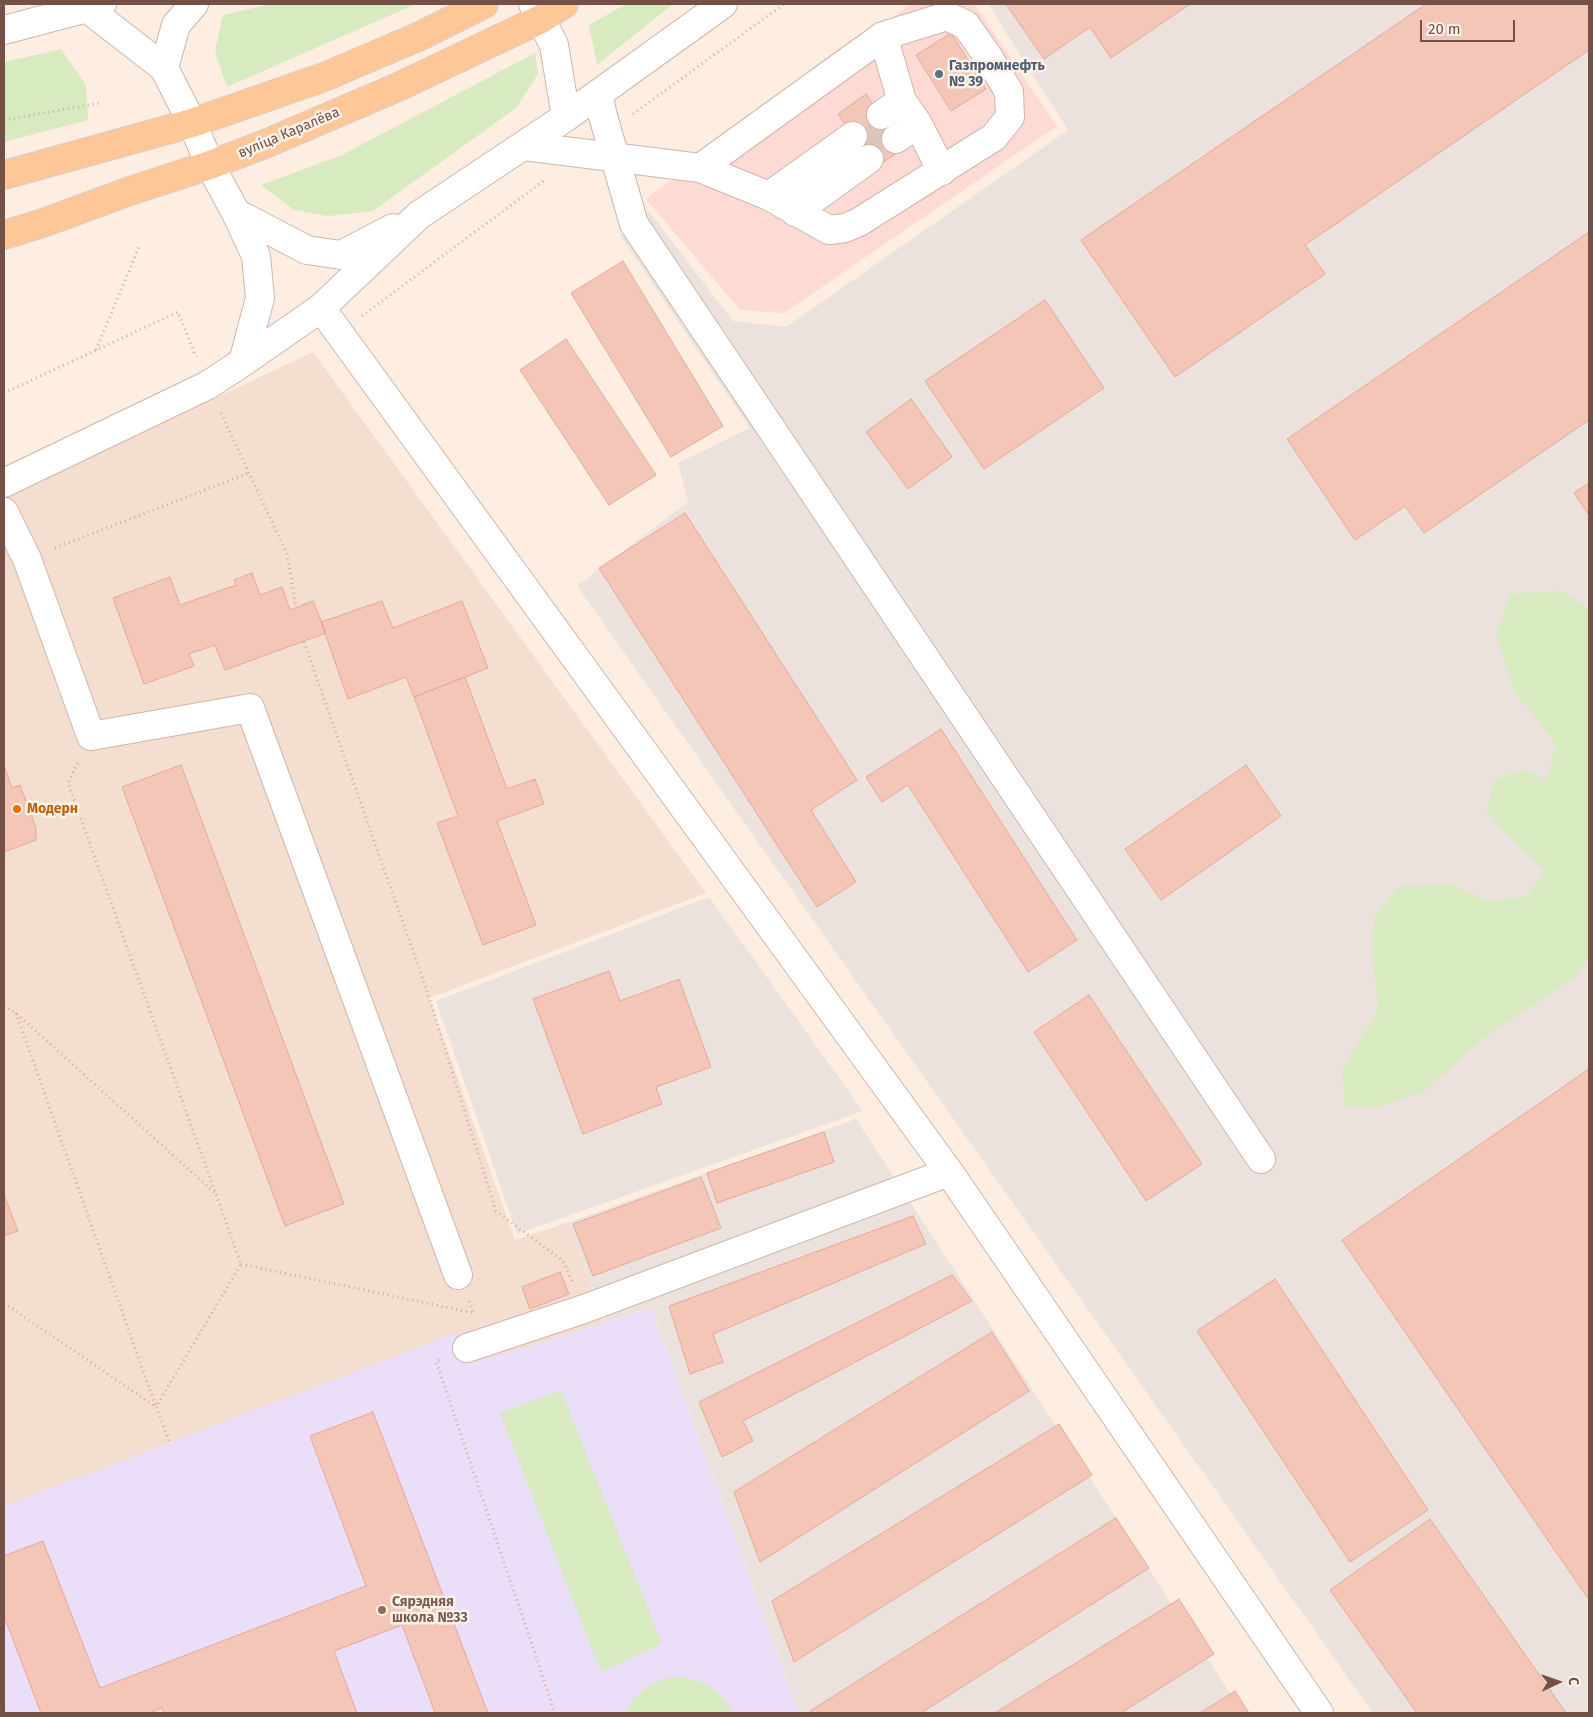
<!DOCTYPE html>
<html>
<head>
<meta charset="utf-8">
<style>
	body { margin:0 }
	#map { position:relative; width:1593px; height:1717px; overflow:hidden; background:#fdeee1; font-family:"Fira Sans",sans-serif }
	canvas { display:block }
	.frame { position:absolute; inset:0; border:5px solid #745047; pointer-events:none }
	.north { position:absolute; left:1533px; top:1657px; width:50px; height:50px; -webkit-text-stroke:4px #fff2e8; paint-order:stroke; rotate:87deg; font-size:14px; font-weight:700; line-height:20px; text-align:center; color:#745047 }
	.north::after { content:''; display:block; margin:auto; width:18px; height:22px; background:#745047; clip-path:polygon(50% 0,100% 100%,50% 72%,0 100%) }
	.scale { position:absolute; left:1420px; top:20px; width:95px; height:22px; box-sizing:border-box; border:2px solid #745047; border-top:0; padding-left:6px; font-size:15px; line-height:18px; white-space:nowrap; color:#745047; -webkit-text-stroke:4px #fff2e8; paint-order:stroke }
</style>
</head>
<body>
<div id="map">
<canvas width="1593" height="1717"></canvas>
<div class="frame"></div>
<div class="north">С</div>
<div class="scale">20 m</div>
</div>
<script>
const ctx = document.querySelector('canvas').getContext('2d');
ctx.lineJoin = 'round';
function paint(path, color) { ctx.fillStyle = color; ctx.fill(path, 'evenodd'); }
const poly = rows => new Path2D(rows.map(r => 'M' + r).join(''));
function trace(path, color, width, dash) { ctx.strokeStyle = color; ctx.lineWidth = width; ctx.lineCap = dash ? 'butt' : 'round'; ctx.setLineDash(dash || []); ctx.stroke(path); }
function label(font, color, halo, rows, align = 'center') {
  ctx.font = font + ' "Fira Sans",sans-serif'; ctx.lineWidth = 5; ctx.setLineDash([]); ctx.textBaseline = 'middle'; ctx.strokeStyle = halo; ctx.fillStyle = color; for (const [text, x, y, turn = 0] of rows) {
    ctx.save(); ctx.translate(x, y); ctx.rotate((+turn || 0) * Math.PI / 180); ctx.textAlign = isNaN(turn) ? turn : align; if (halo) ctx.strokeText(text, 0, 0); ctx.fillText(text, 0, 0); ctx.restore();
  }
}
const residential = poly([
	[313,352,706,893,429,998,515,1240,567,1223,756,1713,4,1713,4,498]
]);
const commercial = poly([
	[911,4,974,4,1057,126,784,313,740,310,646,199]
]);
const industrial = poly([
	[988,4,1589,4,1589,1713,1373,1713,577,586,688,502,678,463,750,428,620,235,649,211,733,321,786,327,1068,130],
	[709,897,863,1111,517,1234,436,1001],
	[856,1119,1243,1713,799,1713,651,1308,606,1322,567,1223]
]);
const education = poly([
	[651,1308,799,1713,4,1713,4,1506,459,1332,474,1363]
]);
const green = poly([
	[271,4,416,4,227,87,215,51,223,15],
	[626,4,673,4,597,65,589,25],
	[61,49,86,85,88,120,4,142,4,62],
	[535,53,538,74,516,108,373,211,328,216,294,210,261,185,342,155],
	[1561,591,1589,609,1589,959,1572,979,1488,1034,1423,1092,1376,1108,1345,1106,1342,1069,1379,1009,1372,957,1374,917,1398,887,1448,884,1488,901,1527,897,1546,871,1508,836,1487,811,1494,780,1525,769,1546,781,1557,744,1515,692,1496,635,1511,594],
	[561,1390,662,1644,601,1672,500,1413],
	[680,1677,697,1680,712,1687,724,1698,733,1713,625,1713,633,1699,651,1684,668,1678]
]);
const building = poly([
	[1006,4,1190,4,1111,58,1090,27,1044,59,1006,4],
	[1426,4,1589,4,1589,50,1305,245,1325,274,1175,377,1081,240,1426,4],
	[951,33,986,89,951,111,916,55,951,33],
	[866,94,903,149,874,168,838,114,866,94],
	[1589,232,1589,420,1424,533,1405,506,1355,540,1287,439,1589,232],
	[623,261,723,426,671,457,571,293,623,261],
	[1045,300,1104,388,984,469,925,381,1045,300],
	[566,339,656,475,609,505,520,370,566,339],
	[911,399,952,457,908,489,866,432,911,399],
	[1589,483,1589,515,1574,493,1589,483],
	[685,513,857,780,811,810,856,882,817,907,599,568,685,513],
	[252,573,260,595,282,587,290,610,313,601,326,633,225,670,215,645,189,654,194,666,144,684,113,598,170,577,180,605,236,585,234,580,252,573],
	[382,601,393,628,462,601,488,668,414,697,406,677,348,699,321,622,382,601],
	[465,677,507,789,535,779,544,804,497,821,536,925,483,945,437,823,458,816,414,697,465,677],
	[941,729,1077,940,1028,972,908,785,882,802,866,777,941,729],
	[181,765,344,1204,285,1226,122,787,181,765],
	[1246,765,1281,816,1161,900,1125,849,1246,765],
	[4,766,12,788,20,785,36,828,36,840,4,852,4,766],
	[609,971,620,1001,679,979,711,1067,656,1087,662,1104,583,1134,533,999,609,971],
	[1089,995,1202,1164,1146,1201,1034,1032,1089,995],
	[1589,1069,1589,1600,1342,1240,1589,1069],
	[824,1132,834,1162,717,1203,707,1173,824,1132],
	[701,1177,721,1228,593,1276,573,1224,701,1177],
	[4,1195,18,1231,4,1236,4,1195],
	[913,1216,926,1244,713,1334,723,1362,690,1374,669,1306,913,1216],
	[560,1272,569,1294,530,1309,522,1287,560,1272],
	[952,1275,972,1301,743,1421,753,1441,722,1457,699,1402,952,1275],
	[1275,1279,1428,1510,1350,1562,1197,1331,1275,1279],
	[992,1332,1029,1391,760,1562,734,1492,992,1332],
	[373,1412,488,1713,435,1713,402,1625,334,1651,357,1713,164,1713,162,1708,150,1713,41,1713,4,1616,4,1556,43,1541,100,1688,366,1586,310,1436,373,1412],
	[1059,1424,1092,1475,794,1662,772,1601,1059,1424],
	[1116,1518,1149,1568,921,1713,811,1713,810,1711,1116,1518],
	[1430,1519,1566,1713,1417,1713,1330,1590,1430,1519],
	[1179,1599,1214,1654,1121,1713,995,1713,1179,1599],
	[1235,1691,1249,1713,1200,1713,1235,1691]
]);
const minorTunnel = poly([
	[861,148,889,127]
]);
const path = poly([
	[633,114,784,4],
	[4,120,100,103],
	[362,316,546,179],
	[96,350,139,247],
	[4,393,178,312,196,357],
	[221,413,287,554,296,607],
	[55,548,249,473],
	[304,642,427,991,496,1211,563,1261,572,1281],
	[78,763,68,783,241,1264,156,1407,170,1443],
	[4,1006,16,1013,216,1194],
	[16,1013,156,1407],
	[241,1264,474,1313],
	[469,1301,474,1314],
	[4,1303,156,1407],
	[439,1360,436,1361,555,1713],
	[4,1711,5,1713]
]);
const minor = poly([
	[533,4,554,45,566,117],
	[88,9,164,68,192,123,210,165,236,213,256,256,260,298,243,362],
	[4,30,102,4],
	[883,36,902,101,918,124,942,171],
	[164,68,176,25,194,4],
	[598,94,603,116,634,224,1261,1159],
	[881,115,902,101],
	[896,139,918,124],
	[524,146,700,168,769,196,829,230,845,228,859,222,994,137,1010,117,1009,92,989,58,966,25,947,16,883,36,700,168],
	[769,196,853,136],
	[795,212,869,159],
	[236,213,307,250,341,255,393,228],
	[321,308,949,1172,1319,1713],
	[4,483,208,385,243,362,321,308,419,215,566,117,723,4],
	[4,512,27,559,91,736,250,708,458,1275],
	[467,1348,584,1309,949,1172]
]);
const major = poly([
	[4,175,192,123,324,77,418,37,484,4],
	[4,235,40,224,130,191,210,165,265,144,398,87,541,19,564,4]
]);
const markers = [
	[939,74,5,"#5c6f8a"],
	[17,809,5,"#e8710a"],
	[382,1610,5,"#8d6e63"]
];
const serviceNames = [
	["Газпромнефть",949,66],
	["№ 39",949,82]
];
const streetNames = [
	["вуліца Каралёва",289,133,-23]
];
const foodNames = [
	["Модерн",27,809]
];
const educationNames = [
	["Сярэдняя",392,1602],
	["школа №33",392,1618]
];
paint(residential, '#f4decf');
paint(commercial, '#fddad4');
paint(industrial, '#ebe1dd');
paint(education, '#ebdef9');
paint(green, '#d8eac0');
paint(building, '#f3c6b8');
trace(building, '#e6a998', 1);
trace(minorTunnel, '#dbc6ba', 28, [28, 14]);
trace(minor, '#d0b5ab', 30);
trace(major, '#d8cecb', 30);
trace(path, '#d7a99c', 3, [1, 4]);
trace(minor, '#fff', 28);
trace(major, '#fdc798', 28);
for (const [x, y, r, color] of markers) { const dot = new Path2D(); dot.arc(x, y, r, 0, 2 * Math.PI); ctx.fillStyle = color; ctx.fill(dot); trace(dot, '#fff2e8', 2); }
label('bold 14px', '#4e5e75', '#fff2e8', serviceNames, 'left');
label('14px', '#745047', '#fff2e8', streetNames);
label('bold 14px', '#c56008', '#fff2e8', foodNames, 'left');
label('bold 14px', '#785e54', '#fff2e8', educationNames, 'left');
</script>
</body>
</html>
